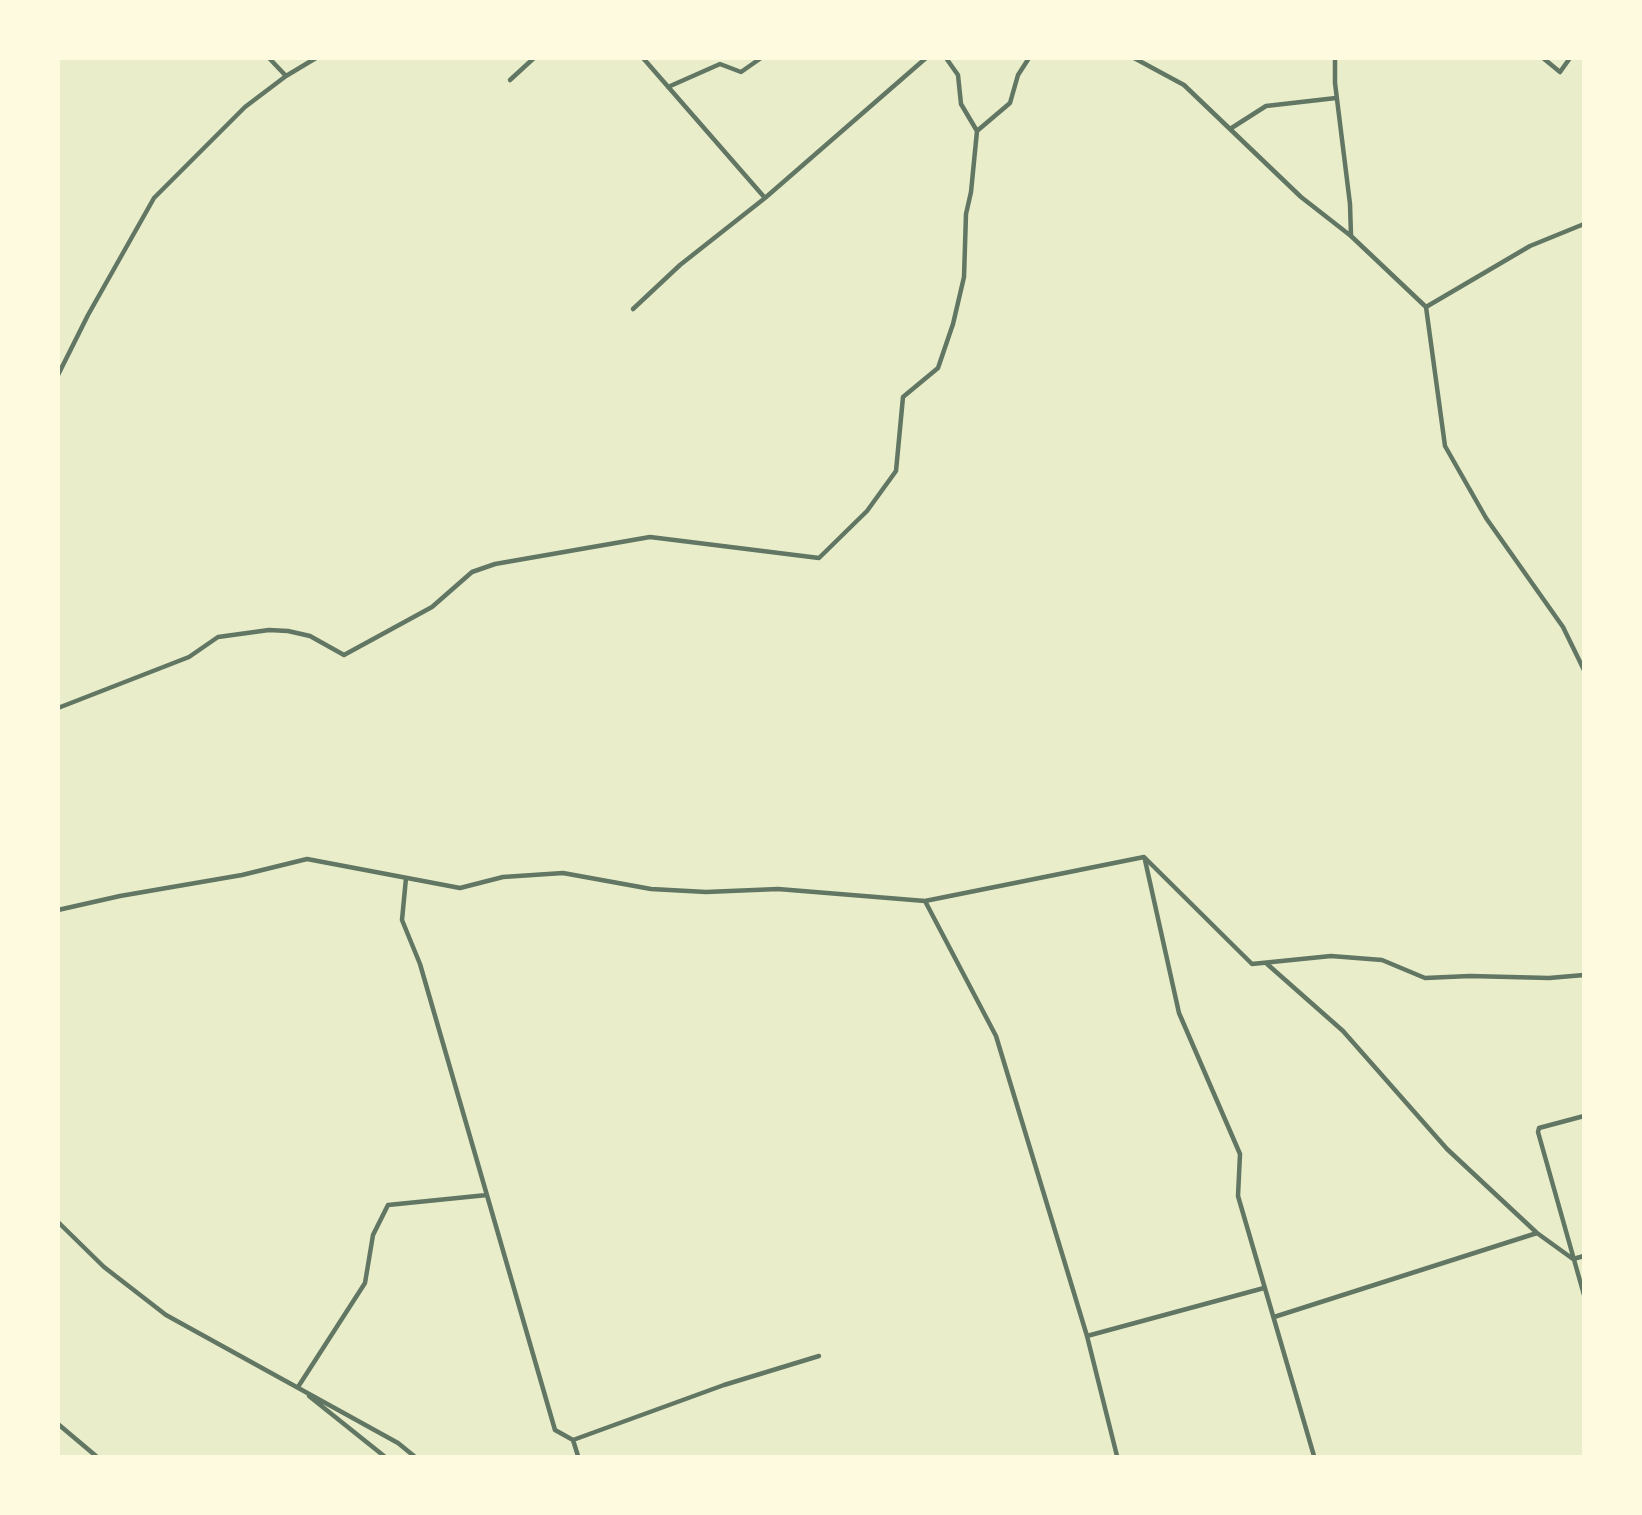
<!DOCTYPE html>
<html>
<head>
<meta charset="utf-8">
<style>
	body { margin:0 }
	#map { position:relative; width:1642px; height:1515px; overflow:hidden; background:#e9edc9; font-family:"PT Serif",serif }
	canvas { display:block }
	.frame { position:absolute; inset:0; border:60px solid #fefae0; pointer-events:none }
</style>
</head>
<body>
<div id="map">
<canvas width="1642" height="1515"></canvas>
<div class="frame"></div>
</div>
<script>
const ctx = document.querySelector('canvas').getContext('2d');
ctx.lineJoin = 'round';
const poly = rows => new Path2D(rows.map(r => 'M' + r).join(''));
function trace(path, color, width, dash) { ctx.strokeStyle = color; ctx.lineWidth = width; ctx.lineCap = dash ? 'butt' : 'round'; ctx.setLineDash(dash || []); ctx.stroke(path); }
const minor = poly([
	[269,58,286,76],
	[643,58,765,198,926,58],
	[946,58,958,75,961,104,977,131],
	[1134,58,1184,85,1301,197,1351,236],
	[1335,58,1335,83,1350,204,1351,236,1426,307,1445,446,1486,518,1563,627,1584,670],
	[1543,58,1560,72,1570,58],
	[510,80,534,58],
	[668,87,720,64,741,72,761,58],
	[1230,129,1266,106,1336,98],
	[1426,307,1530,246,1584,224],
	[633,309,680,265,765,198],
	[58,375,88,315,154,198,245,107,286,76,316,58],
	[58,708,189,657,218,637,269,630,288,631,310,636,344,655,432,607,472,572,495,564,650,537,819,558,867,511,896,471,903,397,938,368,953,324,964,277,966,214,971,192,977,131,1010,103,1018,75,1029,58],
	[1145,860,1179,1013,1240,1154,1238,1196,1314,1456],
	[406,878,402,920,420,964,555,1430,573,1440],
	[925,901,996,1036,1087,1336,1117,1456],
	[58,910,120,896,242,875,307,859,460,888,503,877,563,873,651,889,706,892,778,889,925,901,1144,857,1252,964,1331,956,1382,960,1425,978,1470,976,1549,978,1584,975],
	[1266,963,1343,1031,1447,1149,1537,1233,1573,1259,1584,1256],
	[1584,1116,1539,1128,1538,1132,1584,1295],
	[58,1222,104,1267,166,1315,398,1443,414,1456],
	[1274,1317,1537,1233],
	[1087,1336,1264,1288],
	[298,1387,365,1283,373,1235,388,1205,487,1195],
	[309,1396,384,1456],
	[58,1424,96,1456],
	[578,1456,573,1440,724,1385,819,1356]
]);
trace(minor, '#617663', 4.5);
</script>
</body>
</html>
